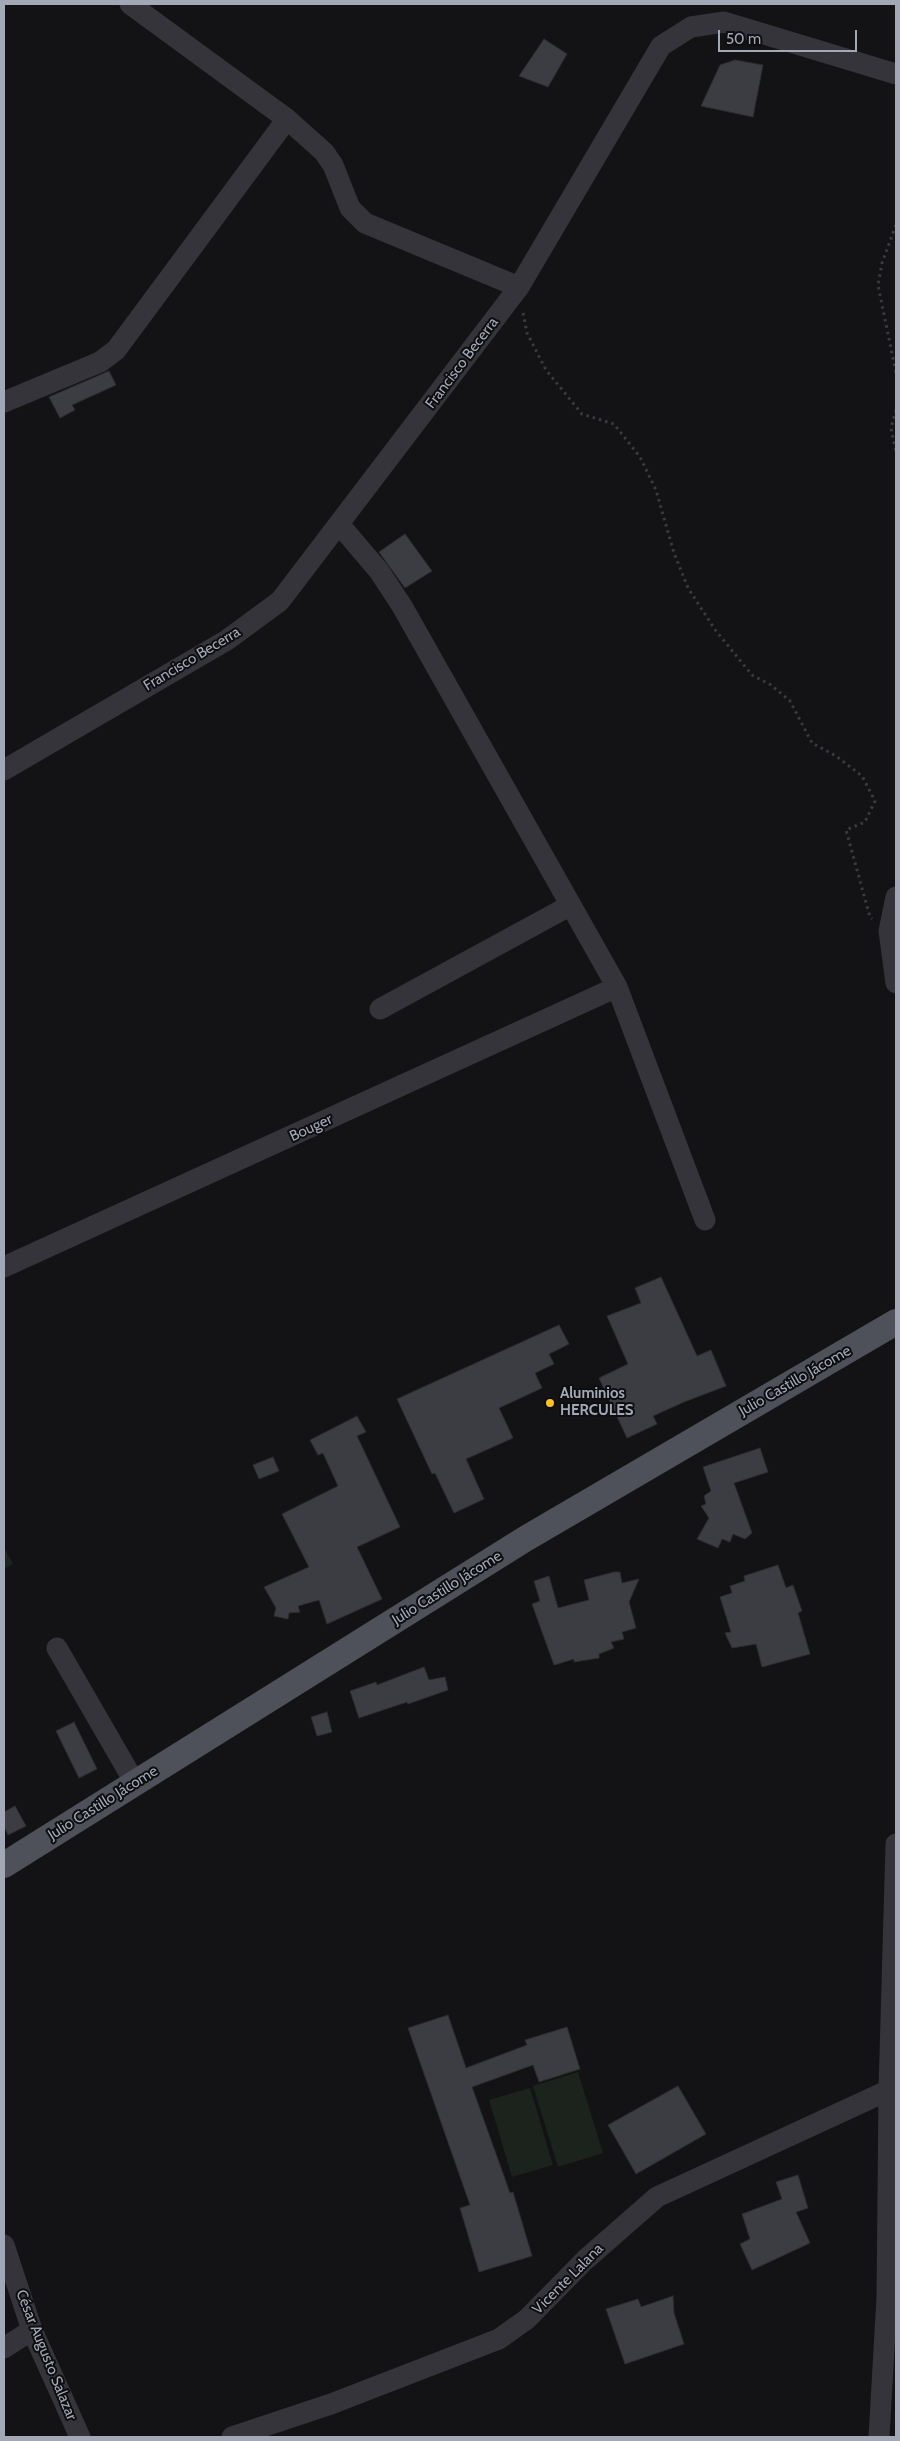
<!DOCTYPE html>
<html>
<head>
<meta charset="utf-8">
<style>
	body { margin:0 }
	#map { position:relative; width:900px; height:2441px; overflow:hidden; background:#131315; font-family:Cabin,sans-serif }
	canvas { display:block }
	.frame { position:absolute; inset:0; border:5px solid #a3a8b7; pointer-events:none }
	.scale { position:absolute; left:718px; top:30px; width:139px; height:22px; box-sizing:border-box; border:2px solid #a3a8b7; border-top:0; padding-left:6px; font-size:15px; line-height:18px; white-space:nowrap; color:#a3a8b7; -webkit-text-stroke:4px #0e0e10; paint-order:stroke }
</style>
</head>
<body>
<div id="map">
<canvas width="900" height="2441"></canvas>
<div class="frame"></div>
<div class="scale">50 m</div>
</div>
<script>
const ctx = document.querySelector('canvas').getContext('2d');
ctx.lineJoin = 'round';
function paint(path, color) { ctx.fillStyle = color; ctx.fill(path, 'evenodd'); }
const poly = rows => new Path2D(rows.map(r => 'M' + r).join(''));
function trace(path, color, width, dash) { ctx.strokeStyle = color; ctx.lineWidth = width; ctx.lineCap = dash ? 'butt' : 'round'; ctx.setLineDash(dash || []); ctx.stroke(path); }
function label(font, color, halo, rows, align = 'center') {
  ctx.font = font + ' Cabin,sans-serif'; ctx.lineWidth = 4; ctx.setLineDash([]); ctx.textBaseline = 'middle'; ctx.strokeStyle = halo; ctx.fillStyle = color; for (const [text, x, y, turn = 0] of rows) {
    ctx.save(); ctx.translate(x, y); ctx.rotate((+turn || 0) * Math.PI / 180); ctx.textAlign = isNaN(turn) ? turn : align; if (halo) ctx.strokeText(text, 0, 0); ctx.fillText(text, 0, 0); ctx.restore();
  }
}
const green = poly([
	[4,1547,13,1564,4,1569],
	[578,2072,603,2153,558,2167,533,2086],
	[530,2088,553,2165,512,2177,489,2100]
]);
const building = poly([
	[544,39,567,54,548,87,519,76,544,39],
	[735,60,763,65,753,117,701,106,720,65,735,60],
	[109,371,116,385,72,405,75,410,60,418,49,397,109,371],
	[405,534,432,571,405,588,379,552,405,534],
	[661,1277,697,1356,711,1350,726,1386,684,1402,653,1416,657,1424,627,1438,599,1378,628,1364,607,1316,641,1303,635,1288,661,1277],
	[559,1325,569,1344,549,1354,554,1364,535,1373,542,1388,499,1408,513,1438,466,1459,484,1499,454,1513,435,1473,432,1474,397,1399,559,1325],
	[357,1416,366,1432,357,1436,400,1527,357,1547,382,1599,327,1624,319,1600,298,1606,300,1612,289,1613,288,1619,274,1616,276,1608,264,1587,309,1567,282,1514,338,1486,323,1453,318,1455,310,1440,357,1416],
	[760,1448,768,1472,734,1483,752,1533,745,1539,733,1534,730,1542,722,1539,718,1548,697,1539,709,1518,701,1506,706,1504,704,1496,711,1491,703,1467,760,1448],
	[273,1457,279,1471,259,1479,253,1465,273,1457],
	[778,1565,786,1588,793,1585,802,1611,798,1613,810,1654,762,1667,756,1644,732,1648,725,1633,731,1632,720,1597,732,1593,730,1586,745,1581,744,1576,778,1565],
	[614,1572,620,1572,622,1583,639,1579,629,1602,636,1628,622,1632,624,1639,611,1642,614,1648,599,1654,599,1658,574,1662,574,1659,554,1665,532,1604,540,1601,534,1581,549,1576,558,1608,589,1600,584,1580,614,1572],
	[424,1667,429,1680,445,1677,448,1690,408,1704,407,1702,359,1718,350,1691,376,1682,377,1685,424,1667],
	[327,1712,332,1732,317,1736,311,1717,327,1712],
	[74,1722,97,1769,79,1778,56,1731,74,1722],
	[15,1806,26,1826,8,1835,4,1826,4,1812,15,1806],
	[448,2015,466,2068,527,2045,525,2040,567,2027,580,2069,539,2082,533,2065,472,2087,510,2193,513,2192,532,2256,479,2272,460,2208,470,2205,408,2028,448,2015],
	[678,2086,706,2134,636,2174,608,2125,678,2086],
	[798,2175,808,2208,796,2212,810,2243,752,2270,740,2244,750,2239,742,2214,782,2199,776,2182,798,2175],
	[673,2296,674,2313,684,2344,625,2364,606,2309,638,2299,641,2307,673,2296]
]);
const path = poly([
	[896,225,882,263,878,285,896,373],
	[523,313,527,333,546,370,582,414,614,424,640,457,656,490,674,553,688,588,716,631,752,675,771,685,790,701,812,743,836,756,862,776,875,801,865,822,846,830,870,917,872,919],
	[896,410,891,428,896,452]
]);
const minor = poly([
	[130,4,287,119,324,152,333,165,350,208,365,223,519,287],
	[4,402,100,362,116,350,287,119],
	[339,524,379,571,402,606,617,987,705,1220],
	[4,770,227,640,280,601,519,287,661,46,691,27,724,22,896,74],
	[896,897,889,931,896,983],
	[380,1009,571,905],
	[4,1267,617,987],
	[57,1648,135,1783],
	[4,2245,32,2330,80,2437],
	[4,2348,32,2330],
	[232,2437,331,2404,499,2339,527,2319,585,2260,657,2197,889,2090],
	[879,2437,887,2297,889,2090,896,1844]
]);
const major = poly([
	[4,1865,525,1539,896,1322]
]);
const markers = [
	[550,1403,5,"#ffc121"]
];
const streetNames = [
	["Francisco Becerra",462,363,-53],
	["Francisco Becerra",192,659,-31],
	["Bouger",311,1128,-25],
	["Julio Castillo Jácome",795,1381,-30],
	["Julio Castillo Jácome",447,1588,-32],
	["Julio Castillo Jácome",103,1803,-32],
	["Vicente Lalana",568,2279,-45],
	["César Augusto Salazar",46,2355,68]
];
const poiNames = [
	["Aluminios",560,1394],
	["HERCULES",560,1411]
];
paint(green, '#1b231c');
paint(building, '#3c3d43');
trace(building, '#2d2d31', 1);
trace(path, '#3a3b41', 3, [2.5, 4]);
trace(minor, '#34343a', 21);
trace(major, '#4f515a', 26);
for (const [x, y, r, color] of markers) { const dot = new Path2D(); dot.arc(x, y, r, 0, 2 * Math.PI); ctx.fillStyle = color; ctx.fill(dot); trace(dot, '#0e0e10', 2); }
label('15px', '#a3a8b7', '#0e0e10', streetNames);
label('bold 15px', '#a3a8b7', '#0e0e10', poiNames, 'left');
</script>
</body>
</html>
